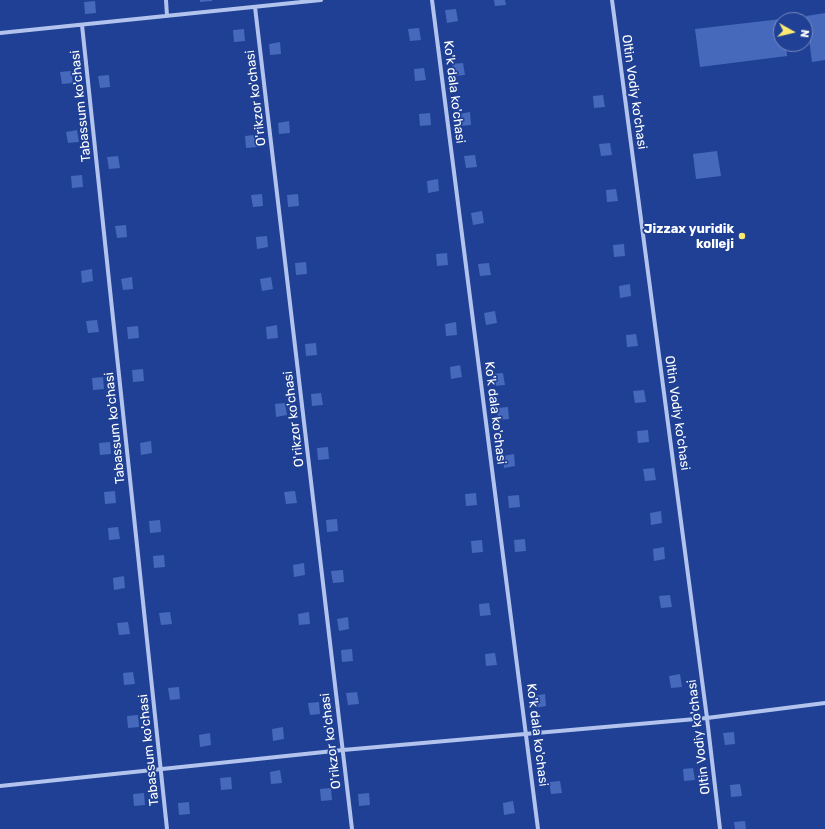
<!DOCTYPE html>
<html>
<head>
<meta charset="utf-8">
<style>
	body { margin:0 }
	#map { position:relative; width:825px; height:829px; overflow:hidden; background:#1f4094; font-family:Rubik,sans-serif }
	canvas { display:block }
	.north { position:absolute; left:773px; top:12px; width:40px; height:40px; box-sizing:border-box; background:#1f4094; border:1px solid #798cbf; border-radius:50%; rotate:98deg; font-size:11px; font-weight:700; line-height:16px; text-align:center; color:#fff }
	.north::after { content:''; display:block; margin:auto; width:14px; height:18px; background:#fce972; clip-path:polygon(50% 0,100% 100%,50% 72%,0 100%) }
</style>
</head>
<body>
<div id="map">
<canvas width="825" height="829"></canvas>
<div class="north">N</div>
</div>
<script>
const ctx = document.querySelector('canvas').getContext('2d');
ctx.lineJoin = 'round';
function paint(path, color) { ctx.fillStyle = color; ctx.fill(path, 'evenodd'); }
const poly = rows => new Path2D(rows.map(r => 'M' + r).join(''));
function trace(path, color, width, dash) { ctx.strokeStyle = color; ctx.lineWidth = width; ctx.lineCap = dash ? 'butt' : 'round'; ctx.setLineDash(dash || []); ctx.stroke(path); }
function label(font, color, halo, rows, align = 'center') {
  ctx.font = font + ' Rubik,sans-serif'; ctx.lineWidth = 3.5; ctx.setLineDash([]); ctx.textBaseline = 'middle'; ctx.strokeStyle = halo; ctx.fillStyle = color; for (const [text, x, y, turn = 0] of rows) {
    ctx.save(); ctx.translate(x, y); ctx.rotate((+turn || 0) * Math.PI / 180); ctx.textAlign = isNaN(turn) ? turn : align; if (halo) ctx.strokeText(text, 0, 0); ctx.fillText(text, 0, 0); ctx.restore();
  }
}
const building = poly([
	[200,0,212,0,212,1,200,2],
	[494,0,505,0,506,5,495,6],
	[95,1,96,13,85,14,84,2],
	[456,9,458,21,447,23,445,10],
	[825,13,825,60,812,62,806,16],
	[781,19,781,44,786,44,787,56,700,67,695,29],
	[419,28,421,40,410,41,408,29],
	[244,29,245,41,234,42,233,30],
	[280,42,281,54,270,55,269,44],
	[463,63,465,75,454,76,452,64],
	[424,68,426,80,415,81,414,69],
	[71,71,73,83,62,84,60,72],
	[109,75,110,87,100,88,98,76],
	[603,95,605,107,594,108,593,96],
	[470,112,471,125,460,126,459,114],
	[430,113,431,125,420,126,419,114],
	[289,121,290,133,279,134,278,123],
	[77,130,79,142,68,143,66,132],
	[255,135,257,147,246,148,245,136],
	[610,143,612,155,601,156,599,144],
	[717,151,721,176,696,179,693,154],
	[475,155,477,167,466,168,464,156],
	[118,156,120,168,109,169,107,157],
	[82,175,83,187,72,188,71,176],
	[438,179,439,191,428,193,427,181],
	[616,189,618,201,607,202,606,190],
	[262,194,263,206,253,207,251,195],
	[298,194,299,206,288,207,287,195],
	[482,211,484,223,473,225,471,213],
	[126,225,127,237,117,238,115,226],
	[267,236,268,247,257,249,256,237],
	[624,244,625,256,614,257,613,245],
	[447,253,448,265,437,266,436,254],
	[306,262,307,274,296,275,295,263],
	[489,263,491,275,480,276,478,264],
	[92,269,93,281,82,283,81,271],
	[132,277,133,289,123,290,121,279],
	[271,277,273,289,262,291,260,279],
	[630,284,631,296,620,298,619,286],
	[495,311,497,323,486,325,484,313],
	[97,320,99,332,88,333,86,321],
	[456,322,457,335,446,336,445,324],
	[277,325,278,338,267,339,266,327],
	[138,326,139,338,128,339,127,327],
	[636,334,638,346,627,347,626,335],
	[316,343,317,355,306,356,305,344],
	[460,365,462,377,451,379,450,367],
	[143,369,144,381,133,382,132,370],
	[503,373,505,385,494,386,492,374],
	[103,377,104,389,93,390,92,378],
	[644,390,646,402,635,403,633,391],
	[321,393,323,405,312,406,311,394],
	[285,403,287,415,276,417,275,404],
	[508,407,509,419,498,420,497,408],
	[648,430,649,442,638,443,637,431],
	[151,441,152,453,141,455,140,443],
	[110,442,111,454,100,455,99,443],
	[328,447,329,459,318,460,317,448],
	[514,454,515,466,504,468,503,456],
	[654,468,656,480,645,481,643,469],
	[115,491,116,503,105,504,104,492],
	[295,491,297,503,286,504,284,492],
	[476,493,477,505,466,506,465,494],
	[519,495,520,507,509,508,508,496],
	[661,511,662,523,651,525,650,513],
	[337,519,338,531,327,532,326,520],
	[160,520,161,532,150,533,149,521],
	[118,527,120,539,109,540,108,528],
	[525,539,526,551,515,552,514,540],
	[482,540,483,552,472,553,471,541],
	[664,547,665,559,654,561,653,549],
	[164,555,165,567,154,568,153,556],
	[304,563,305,575,294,577,293,565],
	[343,570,344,582,333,583,331,571],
	[124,576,125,588,114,590,113,578],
	[670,595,672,607,661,608,659,596],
	[489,603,491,615,480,616,479,604],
	[170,612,172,624,161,625,159,613],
	[309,612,310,624,299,625,298,614],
	[348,617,349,629,339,631,337,619],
	[128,622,130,634,119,635,117,623],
	[352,649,353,661,342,662,341,650],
	[495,653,497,665,486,666,485,654],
	[133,672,135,684,124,685,123,673],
	[680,674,682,687,671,688,669,676],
	[179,687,180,699,170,700,168,688],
	[357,692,359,704,348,705,346,693],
	[545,694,546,706,535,708,534,696],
	[319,702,320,714,310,715,308,703],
	[138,715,139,727,128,728,127,716],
	[283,727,284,739,273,741,272,729],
	[734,732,735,744,725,745,723,733],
	[210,733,211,745,200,747,199,735],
	[693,768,695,780,684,781,683,769],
	[280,770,282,783,271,784,270,772],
	[231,777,232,789,221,790,220,778],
	[560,781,562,793,551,794,549,782],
	[740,784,742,796,731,797,730,785],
	[331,788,332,800,321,801,320,789],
	[144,793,145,805,134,806,133,794],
	[369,793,370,805,359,806,358,794],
	[513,801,515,813,504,815,503,803],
	[189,802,190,814,179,815,178,803],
	[745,821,746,829,735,829,734,822]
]);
const minor = poly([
	[166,0,167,16],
	[432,0,538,829],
	[612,0,707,718,720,829],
	[255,7,352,829],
	[82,25,167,829],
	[0,33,321,0],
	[0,786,343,750,707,718,825,703]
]);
const markers = [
	[742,236,4,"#fce972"]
];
const streetNames = [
	["Ko'k dala ko'chasi",454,92,83],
	["Oltin Vodiy ko'chasi",634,92,82],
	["O'rikzor ko'chasi",256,98,-97],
	["Tabassum ko'chasi",81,106,-96],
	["Ko'k dala ko'chasi",495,413,83],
	["Oltin Vodiy ko'chasi",677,413,82],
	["O'rikzor ko'chasi",294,419,-97],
	["Tabassum ko'chasi",115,428,-96],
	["Ko'k dala ko'chasi",537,735,83],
	["Oltin Vodiy ko'chasi",699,737,-97],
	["O'rikzor ko'chasi",331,741,-97],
	["Tabassum ko'chasi",149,750,-96]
];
const poiNames = [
	["Jizzax yuridik",734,229],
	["kolleji",734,244]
];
paint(building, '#4769bb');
trace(minor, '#b2c4ee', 4);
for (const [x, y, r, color] of markers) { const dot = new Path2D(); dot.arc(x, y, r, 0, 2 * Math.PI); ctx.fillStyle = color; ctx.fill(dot); trace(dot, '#1f4094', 1.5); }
label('13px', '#fff', '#1f4094', streetNames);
label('bold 13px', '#fff', '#1f4094', poiNames, 'right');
</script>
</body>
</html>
